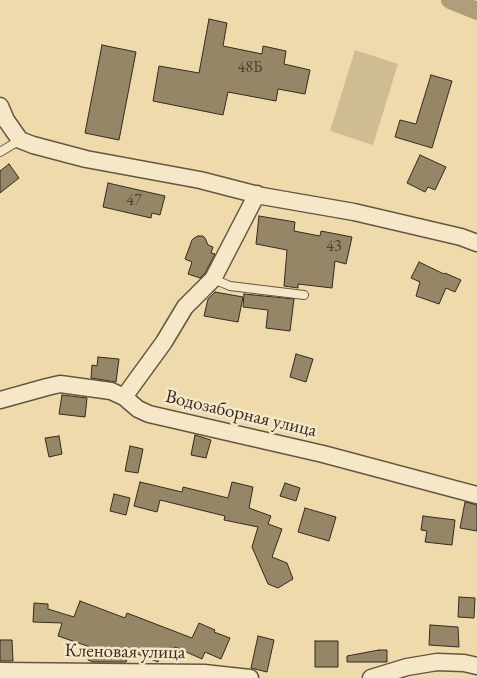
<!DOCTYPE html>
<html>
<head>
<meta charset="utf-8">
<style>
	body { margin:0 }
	canvas { display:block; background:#efdaab }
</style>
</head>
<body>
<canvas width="477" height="678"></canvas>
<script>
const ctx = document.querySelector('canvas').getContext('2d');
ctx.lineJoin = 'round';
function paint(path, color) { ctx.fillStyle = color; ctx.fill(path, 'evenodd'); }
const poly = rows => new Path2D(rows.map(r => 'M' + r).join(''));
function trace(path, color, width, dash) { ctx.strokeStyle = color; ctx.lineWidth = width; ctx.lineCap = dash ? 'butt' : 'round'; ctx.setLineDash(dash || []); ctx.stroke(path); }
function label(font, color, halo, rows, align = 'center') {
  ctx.font = font + ' "EB Garamond",serif'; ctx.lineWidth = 5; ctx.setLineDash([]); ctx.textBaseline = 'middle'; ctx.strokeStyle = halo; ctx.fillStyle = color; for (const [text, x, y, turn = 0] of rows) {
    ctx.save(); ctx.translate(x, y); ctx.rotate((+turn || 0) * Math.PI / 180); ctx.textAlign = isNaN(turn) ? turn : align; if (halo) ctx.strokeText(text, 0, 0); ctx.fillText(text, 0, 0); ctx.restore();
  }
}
const green = poly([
	[355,50,398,64,373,145,330,131]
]);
const canal = poly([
	[450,0,477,11]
]);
const building = poly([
	[209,19,227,23,223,46,262,54,263,46,286,51,284,64,310,70,305,94,278,89,276,101,228,92,223,115,153,101,159,66,199,73,209,19],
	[102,45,136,52,119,140,85,133,102,45],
	[431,75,452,81,432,148,395,137,400,120,416,124,431,75],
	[420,155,446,167,435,190,428,187,425,192,407,183,420,155],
	[9,164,19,178,0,193,0,171,9,164],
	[108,183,165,196,160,215,152,213,151,218,103,207,108,183],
	[259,216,295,222,294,231,320,236,321,231,352,237,346,264,335,261,332,288,298,284,298,288,284,286,287,250,256,244,259,216],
	[198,236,203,236,205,238,208,245,213,247,211,253,215,254,205,273,200,278,188,274,192,262,185,259,192,240,194,238,198,236],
	[419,262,444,274,445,273,461,280,455,292,446,288,439,304,416,296,420,282,411,278,419,262],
	[215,292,243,297,238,322,204,316,208,299,215,292],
	[244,294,294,299,290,331,266,328,268,310,243,307,244,294],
	[296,354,313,359,306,382,290,377,296,354],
	[98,357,119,359,116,382,91,378,92,365,97,366,98,357],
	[62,395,87,398,85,417,59,414,62,395],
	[195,435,211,440,206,458,191,455,195,435],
	[59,436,62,454,49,457,45,438,59,436],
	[130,446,143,449,138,473,125,471,130,446],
	[140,482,182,492,183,487,228,498,232,482,253,487,249,508,271,516,268,524,282,529,272,557,287,563,293,579,278,588,268,584,252,547,258,527,224,520,225,516,160,500,157,512,134,506,140,482],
	[285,483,300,488,296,501,280,496,285,483],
	[114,494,130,498,126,515,110,511,114,494],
	[465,502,477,505,477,531,460,528,465,502],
	[305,508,336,517,329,541,298,532,305,508],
	[423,516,455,520,452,545,425,542,427,531,421,530,423,516],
	[459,597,475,598,474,618,458,617,459,597],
	[80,601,125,618,127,613,192,638,199,623,215,630,214,632,230,638,221,659,205,652,202,659,175,647,170,660,160,656,158,662,130,651,126,662,93,662,88,660,93,648,58,636,62,623,33,622,34,603,48,604,48,609,74,617,80,601],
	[430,625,458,627,459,647,429,645,430,625],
	[258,636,274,640,267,672,251,668,258,636],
	[0,640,12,640,13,661,0,661,0,640],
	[315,641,338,641,338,667,315,667,315,641],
	[379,650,387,650,387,662,347,662,347,656,379,650]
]);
const lane = poly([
	[0,152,20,140],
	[213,279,230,286,304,295]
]);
const street = poly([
	[0,106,6,120,20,140,33,145,86,159,200,180,262,196,354,212,461,237,477,243],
	[124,397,164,342,185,307,213,279,257,194],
	[0,400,47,387,60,384,111,391,124,397,138,409,149,414,323,454,477,495],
	[0,671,204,673,250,678],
	[371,678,407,667,437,662,464,663,477,666]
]);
const numberNames = [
	["48Б",250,68],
	["47",134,201],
	["43",334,247]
];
const streetNames = [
	["Водозаборная улица",241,414,13],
	["Кленовая улица",125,652,1]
];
paint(green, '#cfbc93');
trace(canal, '#b09e7b', 18);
paint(building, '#968668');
trace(building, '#352b1f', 1);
trace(lane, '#645742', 10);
trace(street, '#645742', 19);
trace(lane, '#f5e7c8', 8);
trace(street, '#f5e7c8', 16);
label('16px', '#4d4231', null, numberNames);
label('19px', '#352b1f', '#f5e7c8', streetNames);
</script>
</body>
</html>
